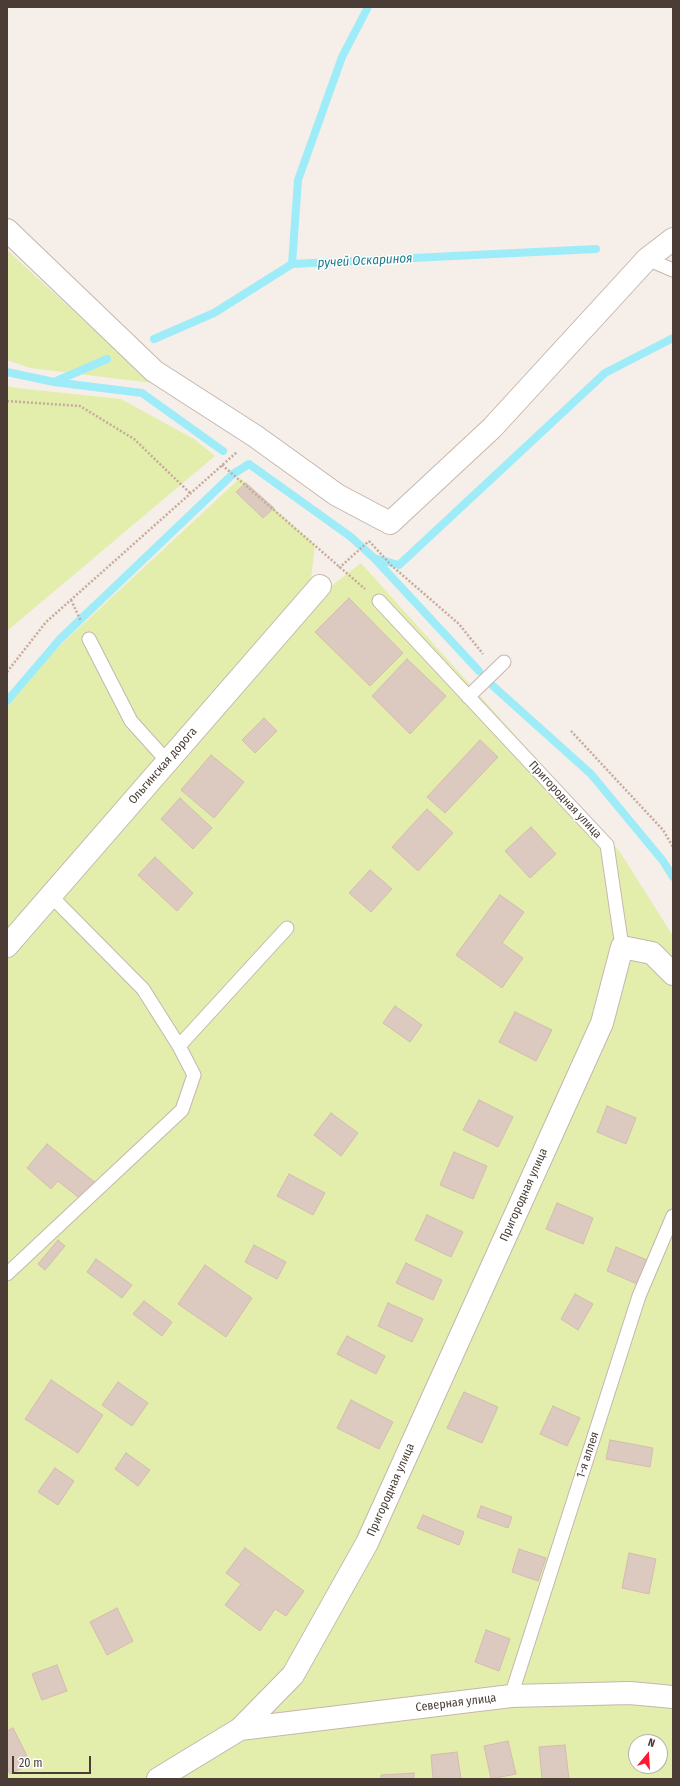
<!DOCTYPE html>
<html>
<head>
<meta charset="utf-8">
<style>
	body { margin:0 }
	#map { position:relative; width:680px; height:1786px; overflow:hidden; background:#f6eee9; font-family:"Fira Sans Condensed",sans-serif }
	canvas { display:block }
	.frame { position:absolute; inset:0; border:8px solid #4b3d36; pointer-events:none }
	.north { position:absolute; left:628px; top:1734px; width:40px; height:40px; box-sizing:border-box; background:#fff; border:1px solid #b7b1af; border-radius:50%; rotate:18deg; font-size:11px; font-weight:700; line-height:16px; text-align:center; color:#4b3d36 }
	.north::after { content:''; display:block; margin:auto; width:14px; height:18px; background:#ff1733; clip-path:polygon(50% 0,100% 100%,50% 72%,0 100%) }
	.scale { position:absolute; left:12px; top:1756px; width:79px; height:18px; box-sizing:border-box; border:2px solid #4b3d36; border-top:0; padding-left:5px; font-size:12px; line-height:14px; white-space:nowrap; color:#4b3d36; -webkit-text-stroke:3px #fff; paint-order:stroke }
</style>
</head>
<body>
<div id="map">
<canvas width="680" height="1786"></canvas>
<div class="frame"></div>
<div class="north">N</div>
<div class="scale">20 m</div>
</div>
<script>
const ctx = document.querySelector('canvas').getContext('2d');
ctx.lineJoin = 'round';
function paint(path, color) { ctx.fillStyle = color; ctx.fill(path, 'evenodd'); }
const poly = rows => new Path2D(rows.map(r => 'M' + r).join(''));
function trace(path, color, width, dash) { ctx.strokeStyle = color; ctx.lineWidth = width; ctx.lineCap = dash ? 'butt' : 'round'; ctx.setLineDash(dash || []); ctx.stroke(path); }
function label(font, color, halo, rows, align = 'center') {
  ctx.font = font + ' "Fira Sans Condensed",sans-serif'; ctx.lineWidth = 3; ctx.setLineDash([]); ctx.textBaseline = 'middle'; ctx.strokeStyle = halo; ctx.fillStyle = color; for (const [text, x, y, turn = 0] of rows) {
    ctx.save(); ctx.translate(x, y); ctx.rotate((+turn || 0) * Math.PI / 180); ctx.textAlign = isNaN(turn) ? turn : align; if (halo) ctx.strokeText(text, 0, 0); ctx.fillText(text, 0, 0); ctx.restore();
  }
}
const green = poly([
	[7,250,152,383,30,368,7,360],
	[7,386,17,388,121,399,194,439,215,456,7,631],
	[240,478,315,545,311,579,325,591,361,563,620,852,673,936,673,1779,7,1779,7,707,55,650],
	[636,1742,660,1742,660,1766,636,1766]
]);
const stream = poly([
	[292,264,298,180,342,57,368,7],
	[154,339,214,313,292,264,596,249],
	[107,359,54,382,142,393,223,451],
	[7,372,54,382],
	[479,671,374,558,399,565,605,373,673,338],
	[493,686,591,774,663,861,673,877],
	[7,701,60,639,233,474,249,464,351,537,374,558]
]);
const building = poly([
	[246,483,274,508,263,518,236,492,246,483],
	[349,598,403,653,370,686,315,632,349,598],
	[407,659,446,696,410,734,372,696,407,659],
	[264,718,277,731,255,753,242,740,264,718],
	[480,740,498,757,445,813,427,797,480,740],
	[211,755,244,782,214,818,181,790,211,755],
	[180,798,212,828,193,849,161,819,180,798],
	[427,809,453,833,418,871,392,847,427,809],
	[531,827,556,854,530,878,505,851,531,827],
	[155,857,193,893,177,911,138,875,155,857],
	[370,870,392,889,371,912,349,893,370,870],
	[500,895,524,912,502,943,523,958,502,988,456,955,500,895],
	[395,1006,422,1025,410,1042,383,1023,395,1006],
	[515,1012,552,1030,536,1061,499,1042,515,1012],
	[479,1100,513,1117,498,1147,463,1130,479,1100],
	[607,1106,636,1118,626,1144,597,1132,607,1106],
	[331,1113,358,1133,341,1156,314,1135,331,1113],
	[47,1144,97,1184,83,1201,58,1181,51,1189,27,1168,47,1144],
	[454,1152,487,1166,473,1199,440,1185,454,1152],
	[289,1174,325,1193,313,1215,277,1196,289,1174],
	[557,1203,593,1218,583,1244,546,1229,557,1203],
	[427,1215,463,1232,451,1257,415,1240,427,1215],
	[58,1240,65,1246,45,1270,38,1264,58,1240],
	[254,1245,286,1262,277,1279,245,1262,254,1245],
	[616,1247,647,1260,637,1284,607,1271,616,1247],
	[96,1259,132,1285,122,1298,87,1272,96,1259],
	[406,1263,442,1280,433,1300,396,1283,406,1263],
	[205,1265,252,1298,226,1337,178,1304,205,1265],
	[575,1294,593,1304,578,1330,561,1319,575,1294],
	[144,1301,172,1322,162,1336,133,1314,144,1301],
	[388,1303,423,1319,412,1342,378,1326,388,1303],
	[347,1336,385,1356,376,1374,337,1354,347,1336],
	[51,1380,103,1415,78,1453,25,1419,51,1380],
	[118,1382,148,1403,132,1426,102,1405,118,1382],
	[464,1392,498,1407,482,1443,447,1428,464,1392],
	[351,1400,393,1422,379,1449,337,1428,351,1400],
	[553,1406,580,1418,567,1446,540,1434,553,1406],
	[610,1440,653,1448,650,1467,606,1459,610,1440],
	[126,1453,150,1470,138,1486,115,1469,126,1453],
	[55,1468,74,1481,58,1505,38,1492,55,1468],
	[481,1506,512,1517,508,1528,477,1517,481,1506],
	[423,1515,464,1532,459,1545,417,1528,423,1515],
	[245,1548,304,1591,286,1616,275,1609,260,1631,225,1605,241,1584,226,1573,245,1548],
	[519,1549,546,1558,538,1581,512,1572,519,1549],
	[629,1553,656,1559,649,1594,622,1588,629,1553],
	[117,1608,133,1641,107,1655,90,1622,117,1608],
	[486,1630,510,1639,499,1671,475,1662,486,1630],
	[57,1665,67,1691,42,1700,32,1674,57,1665],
	[13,1728,31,1764,10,1774,7,1767,7,1731,13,1728],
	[508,1741,516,1774,491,1779,484,1746,508,1741],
	[565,1745,569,1779,542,1779,539,1747,565,1745],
	[457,1752,461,1779,433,1779,431,1755,457,1752],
	[414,1773,414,1779,381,1779,381,1775,414,1773]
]);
const path = poly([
	[7,401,80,406,134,439,190,493],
	[222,465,365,589],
	[369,541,392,566,459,624,483,654],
	[339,568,369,541],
	[71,600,81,621],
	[7,672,46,622,237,452],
	[571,731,663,830,673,847]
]);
const service = poly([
	[647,259,673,270],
	[379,601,607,845,622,947],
	[89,639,131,721,167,761],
	[468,697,504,662],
	[179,1046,287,928],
	[7,1274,182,1110,194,1075,179,1046,143,989,50,895],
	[511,1696,639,1296,673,1216]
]);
const minor = poly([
	[7,230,154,371,255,436,337,495,390,523,492,428,647,259,673,239],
	[7,946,320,586],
	[240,1729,511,1696,630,1693,673,1697],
	[158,1779,240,1729,293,1675,367,1543,602,1023,622,947,652,953,673,974]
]);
const streetNames = [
	["Ольгинская дорога",163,766,-49],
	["Пригородная улица",565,800,47],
	["Пригородная улица",524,1195,-66],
	["1-я аллея",588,1455,-72],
	["Пригородная улица",391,1490,-66],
	["Северная улица",456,1703,-7]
];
const waterNames = [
	["ручей Оскариноя",365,261,-3]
];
paint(green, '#e3eead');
trace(stream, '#9fecf9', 8);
paint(building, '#dcc9c0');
trace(building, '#d5bcaf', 1);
trace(service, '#c6b6ad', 15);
trace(minor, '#c6b6ad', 24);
trace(path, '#c6aa9a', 2.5, [2, 2]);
trace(service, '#fff', 13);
trace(minor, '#fff', 22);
label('12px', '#4b3d36', '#fff', streetNames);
label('italic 13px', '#1d7d8e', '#fff', waterNames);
</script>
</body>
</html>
